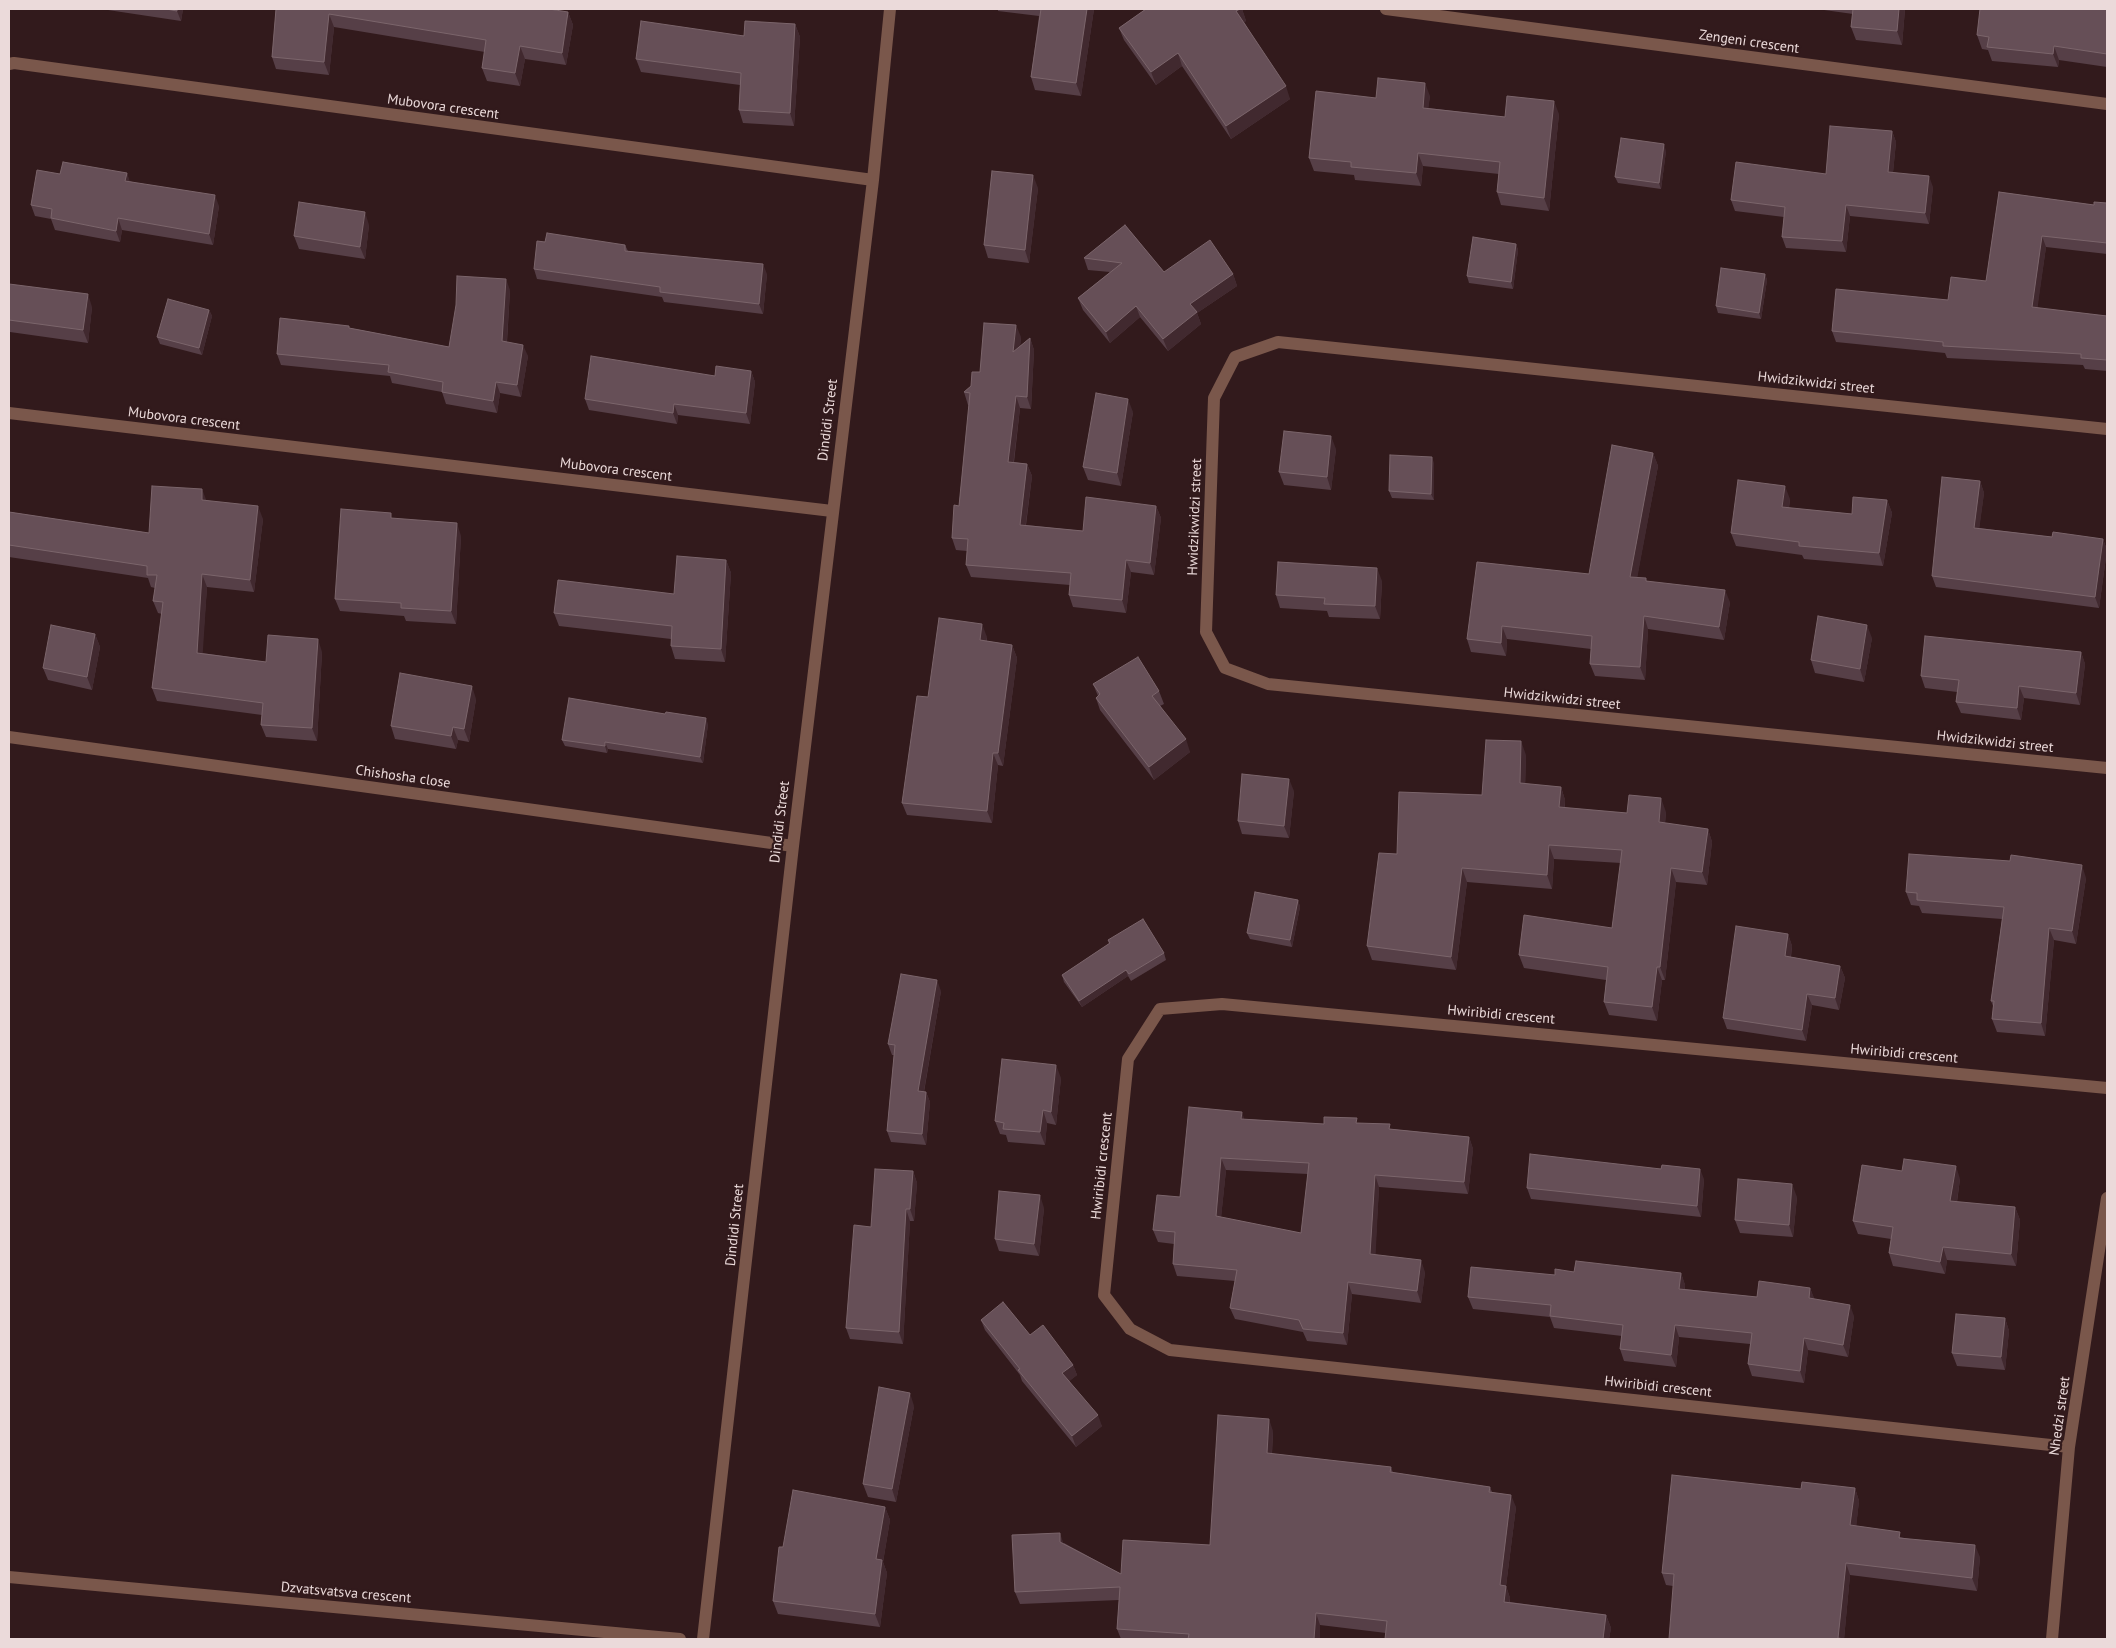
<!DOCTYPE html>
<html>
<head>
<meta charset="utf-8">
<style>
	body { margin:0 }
	#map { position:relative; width:2116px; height:1648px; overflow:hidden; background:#321a1c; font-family:"PT Sans",sans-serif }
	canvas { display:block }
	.frame { position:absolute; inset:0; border:10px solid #ebdada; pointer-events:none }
</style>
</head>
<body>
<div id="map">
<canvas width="2116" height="1648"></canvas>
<div class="frame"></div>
</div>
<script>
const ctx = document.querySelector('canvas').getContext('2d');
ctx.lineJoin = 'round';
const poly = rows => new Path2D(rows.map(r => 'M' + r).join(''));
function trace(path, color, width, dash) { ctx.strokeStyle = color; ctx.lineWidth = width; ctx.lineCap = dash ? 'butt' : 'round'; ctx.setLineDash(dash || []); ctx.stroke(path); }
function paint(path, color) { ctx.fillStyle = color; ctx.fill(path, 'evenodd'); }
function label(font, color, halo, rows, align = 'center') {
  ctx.font = font + ' "PT Sans",sans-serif'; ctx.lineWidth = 4.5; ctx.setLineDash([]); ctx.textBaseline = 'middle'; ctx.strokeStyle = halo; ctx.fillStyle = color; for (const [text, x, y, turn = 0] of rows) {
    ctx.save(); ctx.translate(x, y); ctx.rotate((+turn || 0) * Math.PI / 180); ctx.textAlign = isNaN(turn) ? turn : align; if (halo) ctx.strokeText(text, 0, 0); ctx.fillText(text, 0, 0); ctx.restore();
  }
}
const street = poly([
	[1386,9,2107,104],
	[9,64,14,63,873,180],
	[9,413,832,511],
	[2107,429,1278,342,1235,357,1214,398,1206,632,1225,668,1268,684,2107,768],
	[9,737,793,846],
	[2069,1447,1170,1350,1130,1329,1104,1295,1128,1059,1160,1009,1222,1004,2107,1088],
	[9,1577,680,1639],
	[703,1639,793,846,873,180,890,9],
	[2052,1639,2069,1447,2107,1198]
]);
const wall = poly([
	[108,9,183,9,181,21,108,10],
	[276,9,568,12,573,25,566,65,525,59,520,86,487,81,482,68,485,52,334,27,329,75,276,69,272,57],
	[998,9,1094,9,1081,96,1035,90,1031,77,1039,16,998,11],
	[1146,9,1242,9,1246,21,1244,22,1290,99,1231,139,1182,66,1156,85,1124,40,1119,28],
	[1817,9,1905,9,1902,45,1856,40,1851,27,1853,14],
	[2107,9,2107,67,2059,60,2058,67,1992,61,1988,50,1982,49,1977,35],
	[795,24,800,37,794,126,743,123,739,110,740,85,641,72,636,59],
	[1430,96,1428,108,1505,117,1559,114,1549,211,1501,205,1497,192,1499,174,1423,166,1421,186,1355,180,1354,175,1314,171,1309,158,1376,98],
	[1892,131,1896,142,1893,172,1933,187,1929,224,1850,216,1846,252,1786,248,1782,237,1784,217,1735,211,1731,200,1826,174],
	[1666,151,1661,189,1618,183,1615,177],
	[127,173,129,181,219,206,213,245,122,230,120,242,55,230,51,219,35,216,31,205,60,174],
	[1038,188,1029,263,988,258,984,245],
	[1999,192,2094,205,2107,203,2107,254,2046,247,2037,308,2107,316,2107,371,2085,369,2083,365,1947,358,1945,353,1836,342,1832,331,1948,300,1986,281],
	[369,225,365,259,299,249,294,236],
	[1125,225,1164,272,1233,274,1237,286,1197,313,1201,324,1168,351,1140,317,1110,343,1083,310,1078,298,1110,272,1088,270,1084,258],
	[545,242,625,245,628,251,767,274,763,314,664,302,662,297,537,279,534,269],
	[1516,244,1518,250,1513,289,1469,283,1467,276],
	[1765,274,1767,280,1761,319,1718,313,1716,306],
	[9,290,92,307,88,343,10,332,9,330],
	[510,290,507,342,528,356,521,397,500,393,497,413,446,404,442,392,392,383,390,376,281,365,277,354,350,328,449,347],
	[209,310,212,316,202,355,160,344,157,337],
	[1021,337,1020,346,1030,338,1034,350,1031,409,1020,408,1014,462,1027,464,1032,476,1026,525,1083,531,1156,506,1161,518,1154,575,1131,572,1126,613,1073,607,1069,595,1070,585,971,577,966,565,967,551,956,550,952,538,959,506,969,405,968,405,964,392,971,386,980,372],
	[751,371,755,382,750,424,678,415,677,424,589,410,585,399,715,376],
	[1133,412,1121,486,1088,480,1083,467],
	[1336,449,1331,490,1284,485,1279,472],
	[1653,453,1658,466,1637,577,1647,581,1730,602,1724,640,1648,629,1645,680,1595,676,1590,664,1591,649,1507,639,1506,656,1471,652,1467,639,1589,574],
	[1434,463,1434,500,1392,498,1389,491],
	[1980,481,1984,493,1979,528,2052,537,2103,539,2107,550,2099,608,1936,587,1932,576],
	[1790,499,1789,508,1852,514,1887,500,1892,513,1883,566,1804,559,1802,555,1736,546,1731,533],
	[206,500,263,519,254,592,207,587,202,653,266,662,322,652,317,741,266,737,261,725,262,715,157,701,152,688,162,614,158,613,153,601,155,588,151,587,148,578,9,557,9,512,149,533],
	[393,518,461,536,456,624,406,621,404,616,340,611,335,599],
	[726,560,731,573,725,662,675,659,671,646,671,639,559,626,554,613,674,594],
	[1382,581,1380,619,1329,617,1327,611,1280,608,1276,595],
	[95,634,100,647,92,690,48,680,43,668],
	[987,637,987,641,1012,645,1017,658,1003,766,998,765,992,823,907,815,902,803,928,697],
	[1872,638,1864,682,1815,673,1811,660],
	[2081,652,2085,664,2080,705,2024,698,2021,720,1961,713,1956,702,1957,692,1925,688,1921,676],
	[1093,684,1159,691,1164,704,1160,706,1190,752,1154,780,1100,710,1096,698,1098,696],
	[476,699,469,742,458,740,456,749,395,739,391,726],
	[708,724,703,763,608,749,607,753,565,746,562,740],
	[1526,755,1525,784,1561,787,1565,800,1565,808,1627,813,1666,812,1665,823,1708,829,1712,842,1707,885,1676,882,1665,980,1662,980,1657,1021,1609,1015,1604,1002,1606,980,1524,968,1519,955,1612,928,1621,863,1554,859,1552,889,1467,882,1456,970,1372,960,1367,946,1397,854,1482,795],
	[1294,791,1289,838,1242,834,1238,821],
	[2086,878,2076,944,2054,940,2045,1036,1997,1032,1992,1019,1993,1006,1991,1001,2002,919,1922,913,1919,906,1911,905,1906,892],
	[1298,900,1300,907,1292,947,1250,939,1247,933],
	[1788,934,1792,946,1791,957,1840,966,1845,978,1839,1010,1812,1005,1806,1041,1727,1029,1723,1018],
	[1108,940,1164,953,1166,960,1131,981,1128,976,1082,1007,1064,982,1062,975,1109,944],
	[941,991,924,1092,926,1092,930,1102,926,1145,891,1142,887,1131,894,1055,892,1055,888,1044],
	[1061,1078,1056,1125,1047,1123,1045,1145,1008,1142,1006,1135,1000,1134,995,1121],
	[1245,1119,1324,1124,1359,1123,1391,1129,1469,1137,1473,1149,1468,1194,1379,1187,1375,1255,1425,1272,1421,1303,1352,1294,1347,1345,1307,1341,1303,1332,1235,1319,1230,1308,1235,1281,1177,1276,1173,1264,1174,1244,1158,1242,1153,1230],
	[1226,1170,1308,1174,1301,1233,1221,1217],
	[913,1171,917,1183,914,1221,910,1221,903,1344,850,1339,846,1328],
	[1902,1171,1960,1179,1957,1202,2015,1207,2020,1220,2016,1266,1947,1260,1945,1274,1893,1266,1889,1253,1891,1239,1858,1234,1853,1221],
	[1704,1179,1701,1217,1531,1199,1527,1188],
	[1797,1197,1793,1237,1740,1233,1735,1220],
	[1044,1208,1039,1256,999,1251,995,1239],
	[1574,1272,1681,1273,1685,1285,1685,1289,1757,1297,1810,1288,1814,1299,1854,1316,1848,1357,1808,1350,1804,1383,1752,1376,1748,1364,1750,1344,1679,1337,1676,1367,1624,1361,1620,1349,1622,1336,1554,1328,1550,1317,1473,1309,1468,1297,1555,1275],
	[2005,1318,2009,1331,2005,1370,1957,1366,1952,1353],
	[981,1320,1030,1335,1073,1365,1077,1375,1069,1381,1102,1426,1076,1447,1022,1381,1020,1375,985,1330],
	[914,1406,896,1502,868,1497,863,1484],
	[1273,1431,1272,1454,1391,1467,1393,1473,1490,1487,1492,1492,1516,1507,1506,1586,1510,1598,1510,1602,1606,1615,1611,1628,1609,1639,1385,1639,1386,1633,1320,1625,1320,1639,1121,1639,1117,1629,1119,1600,1020,1604,1015,1592,1064,1543,1121,1574,1210,1545],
	[1855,1488,1859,1501,1856,1526,1980,1557,1977,1591,1850,1575,1844,1639,1673,1586,1666,1585,1662,1573,1801,1489],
	[885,1507,890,1520,883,1562,887,1573,880,1627,778,1614,773,1601,783,1547]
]);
const shadedWall = poly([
	[177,9,183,9,181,21,177,11],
	[1087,9,1094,9,1081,96,1076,83],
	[1240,9,1242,9,1246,21,1241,24,1236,11],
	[1899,9,1905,9,1902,45,1897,31],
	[568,12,573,25,566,65,562,53],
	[329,14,334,27,329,75,324,62],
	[795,24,800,37,794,126,790,113],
	[520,46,525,59,520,86,515,73],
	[2054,46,2059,60,2058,67,2053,54],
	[1178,53,1182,66,1156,85,1151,72],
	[1425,83,1430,96,1427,120,1423,108],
	[1286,86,1290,99,1231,139,1226,126],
	[1554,101,1559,114,1549,211,1544,198],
	[1892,131,1896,142,1892,183,1888,172],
	[1664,144,1666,151,1661,189,1659,183],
	[1418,153,1423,166,1421,186,1416,173],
	[127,173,131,185,125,181],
	[1033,175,1038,188,1029,263,1025,250],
	[1929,176,1933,187,1929,224,1925,213],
	[215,195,219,206,213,245,209,234],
	[1846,205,1850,216,1846,252,1842,241],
	[365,212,369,225,365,259,360,247],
	[118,218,122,230,120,242,116,231],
	[2042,236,2046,247,2036,319,2032,307],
	[1516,244,1518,250,1513,289,1511,282],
	[763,264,767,274,763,314,759,304],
	[1233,274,1237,286,1197,313,1201,324,1168,351,1163,339,1190,304],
	[1765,274,1767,280,1761,319,1759,313],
	[506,279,510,290,506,353,502,341],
	[88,294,92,307,88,343,83,330],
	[1136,306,1140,317,1110,343,1106,332],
	[209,310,212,316,202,355,199,348],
	[1016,325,1021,337,1018,364,1013,352],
	[1030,338,1034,350,1031,409,1027,397],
	[523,345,528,356,521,397,517,385],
	[751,371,755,382,750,424,746,413],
	[496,382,500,393,497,413,493,401],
	[1016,396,1020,408,1012,474,1008,462],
	[1128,399,1133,412,1121,486,1117,473],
	[674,404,678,415,677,424,673,413],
	[1331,436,1336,449,1331,490,1327,477],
	[1653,453,1658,466,1635,590,1630,577],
	[1432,457,1434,463,1434,500,1431,494],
	[1027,464,1032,476,1024,537,1020,525],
	[1980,481,1984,493,1978,539,1974,528],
	[1785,486,1790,499,1787,520,1782,507],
	[202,489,207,502,202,500],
	[1887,500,1892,513,1883,566,1879,553],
	[258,506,263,519,254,592,250,580],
	[1156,506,1161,518,1154,575,1150,563],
	[457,523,461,536,456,624,451,611],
	[2103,539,2107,550,2099,608,2095,597],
	[726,560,731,573,725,662,721,649],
	[1126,560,1131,572,1126,613,1122,600],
	[1377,568,1382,581,1380,619,1375,606],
	[202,574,207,587,202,665,197,653],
	[1725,590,1730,602,1724,640,1719,627],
	[1644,616,1648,629,1645,680,1640,667],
	[982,624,987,637,985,653,980,640],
	[1867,625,1872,638,1864,682,1860,669],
	[1502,626,1507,639,1506,656,1501,643],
	[95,634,100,647,92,690,87,677],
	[318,639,322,652,317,741,312,728],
	[1012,645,1017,658,1003,766,998,753],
	[2081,652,2085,664,2080,705,2076,693],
	[472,686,476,699,469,742,464,729],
	[2019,686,2024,698,2021,720,2017,708],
	[706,718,708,724,703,763,700,757],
	[453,727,458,740,456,749,451,736],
	[1186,739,1190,752,1154,780,1149,767],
	[1521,741,1526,755,1525,797,1520,783],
	[605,742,608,749,607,753,605,746],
	[993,753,998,765,992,823,987,811],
	[1289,779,1294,791,1289,838,1284,826],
	[1561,787,1565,800,1564,821,1559,807],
	[1661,798,1666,812,1664,836,1659,822],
	[1708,829,1712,842,1707,885,1702,872],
	[1549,845,1554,859,1552,889,1547,875],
	[2082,865,2086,878,2076,944,2072,931],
	[1462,868,1467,882,1456,970,1451,957],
	[1671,868,1676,882,1665,980,1660,967],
	[1298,900,1300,907,1292,947,1290,940],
	[2049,928,2054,940,2045,1036,2041,1023],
	[1788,934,1792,946,1789,968,1785,956],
	[1840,966,1845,978,1839,1010,1835,998],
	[1657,967,1662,980,1657,1021,1652,1007],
	[1126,970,1128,976,1082,1007,1079,1001],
	[937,980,941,991,922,1102,918,1091],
	[1807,994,1812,1005,1806,1041,1802,1030],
	[1056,1065,1061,1078,1056,1125,1051,1112],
	[926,1092,930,1102,926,1145,922,1134],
	[1043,1110,1047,1123,1045,1145,1040,1132],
	[1242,1112,1246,1124,1241,1119],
	[1469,1137,1473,1149,1468,1194,1464,1182],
	[1221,1158,1226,1170,1220,1228,1216,1216],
	[1956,1166,1960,1179,1955,1214,1950,1201],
	[1700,1169,1704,1179,1701,1217,1697,1206],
	[913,1171,917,1183,914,1221,910,1209],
	[1375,1175,1379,1187,1375,1266,1370,1254],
	[1792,1184,1797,1197,1793,1237,1789,1225],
	[1040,1195,1044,1208,1039,1256,1034,1244],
	[2015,1207,2020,1220,2016,1266,2011,1254],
	[906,1209,910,1221,903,1344,899,1332],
	[1943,1247,1947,1260,1945,1274,1940,1262],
	[1421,1260,1425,1272,1421,1303,1417,1291],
	[1681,1273,1685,1285,1684,1300,1679,1289],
	[1348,1282,1352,1294,1347,1345,1343,1333],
	[1810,1288,1815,1300,1809,1298],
	[1850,1305,1854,1316,1848,1357,1843,1345],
	[2005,1318,2009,1331,2005,1370,2001,1357],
	[1675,1325,1679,1337,1676,1367,1671,1355],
	[1804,1338,1808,1350,1804,1383,1800,1371],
	[1073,1365,1077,1375,1066,1384,1062,1373],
	[910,1393,914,1406,896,1502,892,1489],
	[1098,1415,1102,1426,1076,1447,1072,1436],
	[1269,1419,1273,1431,1271,1466,1267,1453],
	[1855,1488,1859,1501,1855,1538,1850,1525],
	[1511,1495,1516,1507,1506,1586,1510,1598,1508,1614,1504,1602,1500,1585],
	[885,1507,890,1520,883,1562,887,1573,880,1627,875,1614,876,1559],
	[1060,1533,1064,1545,1060,1542],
	[1975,1545,1980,1557,1977,1591,1972,1578],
	[1846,1563,1850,1575,1844,1639,1838,1639],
	[1316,1613,1320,1625,1320,1639,1314,1639],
	[1606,1615,1611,1628,1609,1639,1603,1639]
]);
const building = poly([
	[166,9,177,9,177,11,166,9],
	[276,9,549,9,568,12,562,53,520,46,515,73,482,68,486,40,329,14,324,62,272,57,276,9],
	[1041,9,1087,9,1076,83,1031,77,1041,9],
	[1146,9,1240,9,1236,11,1286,86,1226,126,1178,53,1151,72,1119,28,1146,9],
	[1853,9,1899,9,1897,31,1851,27,1853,9],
	[1980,9,2107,9,2107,54,2054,46,2053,54,1987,47,1989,37,1977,35,1980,9],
	[641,21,744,36,745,21,795,24,790,113,739,110,741,73,636,59,641,21],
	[1378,78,1425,83,1423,108,1505,117,1507,96,1554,101,1544,198,1497,192,1500,162,1418,153,1416,173,1351,167,1351,162,1309,158,1316,91,1376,98,1378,78],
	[1830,126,1892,131,1888,172,1929,176,1925,213,1846,205,1842,241,1782,237,1785,207,1731,200,1736,162,1826,174,1830,126],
	[1621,138,1664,144,1659,183,1615,177,1621,138],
	[63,162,127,173,125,181,215,195,209,234,118,218,116,231,51,218,52,209,31,205,37,170,60,174,63,162],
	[992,171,1033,175,1025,250,984,245,992,171],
	[1999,192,2094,205,2094,202,2107,203,2107,243,2042,236,2032,307,2107,316,2107,360,2081,358,2081,354,1943,346,1943,342,1832,331,1836,289,1948,300,1951,277,1986,281,1999,192],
	[299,202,365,212,360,247,294,236,299,202],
	[1125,225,1164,272,1210,240,1233,274,1190,304,1197,312,1163,339,1136,306,1106,332,1078,298,1122,263,1084,258,1125,225],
	[547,233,625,245,625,251,763,264,759,304,660,292,660,287,534,269,537,241,545,242,547,233],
	[1473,237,1516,244,1511,282,1467,276,1473,237],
	[1721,268,1765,274,1759,313,1716,306,1721,268],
	[457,276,506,279,502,341,523,345,517,385,496,382,493,401,442,392,443,382,388,372,389,365,277,354,280,318,349,326,349,328,449,347,456,305,457,276],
	[9,284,88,294,83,330,9,320,9,284],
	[168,299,209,310,199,348,157,337,168,299],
	[984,323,1016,325,1013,352,1030,338,1027,397,1016,396,1008,462,1027,464,1020,525,1083,531,1086,497,1156,506,1150,563,1126,560,1122,600,1069,595,1071,573,966,565,968,539,952,538,954,505,959,506,970,393,964,392,971,386,972,372,980,372,984,323],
	[591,356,715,376,716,366,751,371,746,413,674,404,673,413,585,399,591,356],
	[1096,393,1128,399,1117,473,1083,467,1096,393],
	[1284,431,1331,436,1327,477,1279,472,1284,431],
	[1612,445,1653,453,1630,577,1646,578,1646,581,1725,590,1719,627,1644,616,1640,667,1590,664,1592,636,1502,626,1501,643,1467,639,1477,562,1589,574,1612,445],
	[1390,455,1432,457,1431,494,1389,491,1390,455],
	[1942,477,1980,481,1974,528,2052,537,2053,532,2103,539,2095,597,1932,576,1942,477],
	[1738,480,1785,486,1782,507,1852,514,1853,497,1887,500,1879,553,1799,546,1799,542,1731,533,1738,480],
	[152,486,202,489,202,500,258,506,250,580,202,574,197,653,266,662,268,635,318,639,312,728,261,725,263,703,152,688,163,602,153,601,157,575,147,575,147,566,9,545,9,512,149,533,152,486],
	[341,509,391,513,391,518,457,523,451,611,401,608,401,603,335,599,341,509],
	[677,556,726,560,721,649,671,646,672,626,554,613,558,580,674,594,677,556],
	[1278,562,1377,568,1375,606,1324,604,1325,598,1276,595,1278,562],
	[1818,616,1867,625,1860,669,1811,660,1818,616],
	[939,618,982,624,980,640,1012,645,998,753,993,753,987,811,902,803,917,696,928,697,939,618],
	[51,625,95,634,87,677,43,668,51,625],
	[1925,636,2081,652,2076,693,2019,686,2017,708,1956,702,1959,680,1921,676,1925,636],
	[1138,657,1159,691,1152,696,1186,739,1149,767,1096,698,1100,694,1093,684,1138,657],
	[400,673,472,686,464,729,453,727,451,736,391,726,400,673],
	[569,698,665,714,666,712,706,718,700,757,605,742,605,746,562,740,569,698],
	[1486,740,1521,741,1520,783,1561,787,1559,807,1627,813,1629,795,1661,798,1659,822,1708,829,1702,872,1671,868,1660,967,1657,967,1652,1007,1604,1002,1608,967,1519,955,1524,915,1612,928,1622,850,1549,845,1547,875,1462,868,1451,957,1367,946,1379,853,1397,854,1399,792,1482,795,1486,740],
	[1242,774,1289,779,1284,826,1238,821,1242,774],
	[1909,854,2010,861,2011,855,2082,865,2072,931,2049,928,2041,1023,1992,1019,1994,1001,1991,1001,2004,907,1917,900,1917,893,1906,892,1909,854],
	[1255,892,1298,900,1290,940,1247,933,1255,892],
	[1143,919,1164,953,1129,974,1126,970,1079,1001,1062,975,1110,943,1108,940,1143,919],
	[1736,926,1788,934,1785,956,1840,966,1835,998,1807,994,1802,1030,1723,1018,1736,926],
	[901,974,937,980,918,1091,926,1092,922,1134,887,1131,895,1045,888,1044,901,974],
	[1002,1059,1056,1065,1051,1112,1043,1110,1040,1132,1003,1129,1004,1123,995,1121,1002,1059],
	[1189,1107,1242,1112,1241,1119,1324,1124,1324,1117,1357,1118,1356,1123,1390,1124,1389,1129,1469,1137,1464,1182,1375,1175,1370,1254,1421,1260,1417,1291,1348,1282,1343,1333,1303,1329,1299,1320,1230,1308,1237,1270,1173,1264,1175,1232,1153,1230,1157,1195,1180,1197,1189,1107],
	[1221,1158,1309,1163,1301,1233,1216,1216,1221,1158],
	[1530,1154,1661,1169,1662,1165,1700,1169,1697,1206,1527,1188,1530,1154],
	[1904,1159,1956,1166,1950,1201,2015,1207,2011,1254,1943,1247,1940,1262,1889,1253,1893,1227,1853,1221,1862,1165,1902,1171,1904,1159],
	[875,1169,913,1171,910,1209,906,1209,899,1332,846,1328,854,1225,871,1227,875,1169],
	[1738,1179,1792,1184,1789,1225,1735,1220,1738,1179],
	[999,1191,1040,1195,1034,1244,995,1239,999,1191],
	[1576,1261,1681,1273,1679,1289,1757,1297,1759,1281,1810,1288,1809,1298,1850,1305,1843,1345,1804,1338,1800,1371,1748,1364,1752,1333,1675,1325,1671,1355,1620,1349,1623,1325,1550,1316,1551,1305,1468,1297,1471,1267,1555,1275,1555,1269,1574,1272,1576,1261],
	[1003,1302,1030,1335,1043,1325,1073,1365,1062,1373,1098,1415,1072,1436,1018,1370,1020,1369,981,1320,1003,1302],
	[1956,1314,2005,1318,2001,1357,1952,1353,1956,1314],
	[879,1387,910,1393,892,1489,863,1484,879,1387],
	[1218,1415,1269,1419,1267,1453,1391,1467,1390,1472,1490,1487,1489,1492,1511,1495,1500,1585,1506,1586,1504,1602,1606,1615,1603,1639,1385,1639,1387,1621,1316,1613,1314,1639,1188,1639,1189,1634,1117,1629,1120,1587,1015,1592,1012,1535,1060,1533,1060,1542,1121,1574,1123,1540,1210,1545,1218,1415],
	[1672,1475,1801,1489,1802,1482,1855,1488,1850,1525,1900,1532,1899,1538,1975,1545,1972,1578,1846,1563,1838,1638,1844,1639,1669,1639,1674,1574,1662,1573,1672,1475],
	[793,1490,885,1507,876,1559,882,1560,875,1614,773,1601,779,1547,783,1547,793,1490]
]);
const streetNames = [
	["Zengeni crescent",1749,42,8],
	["Mubovora crescent",443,107,8],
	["Hwidzikwidzi street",1816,383,6],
	["Mubovora crescent",184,419,7],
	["Dindidi Street",828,420,-83],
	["Mubovora crescent",616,470,7],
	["Hwidzikwidzi street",1195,517,-88],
	["Hwidzikwidzi street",1562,699,6],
	["Hwidzikwidzi street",1995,742,6],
	["Chishosha close",403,777,8],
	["Dindidi Street",780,822,-83],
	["Hwiribidi crescent",1501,1015,5],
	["Hwiribidi crescent",1904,1054,5],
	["Hwiribidi crescent",1102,1166,-84],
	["Dindidi Street",735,1225,-84],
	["Hwiribidi crescent",1658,1387,6],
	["Nhedzi street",2060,1416,-82],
	["Dzvatsvatsva crescent",346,1593,5]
];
trace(street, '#7a574b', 12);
paint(wall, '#563f47');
paint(shadedWall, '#41292f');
paint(building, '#664f57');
trace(building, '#7b656b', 1);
label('14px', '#ebdada', '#321a1c', streetNames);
</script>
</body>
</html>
